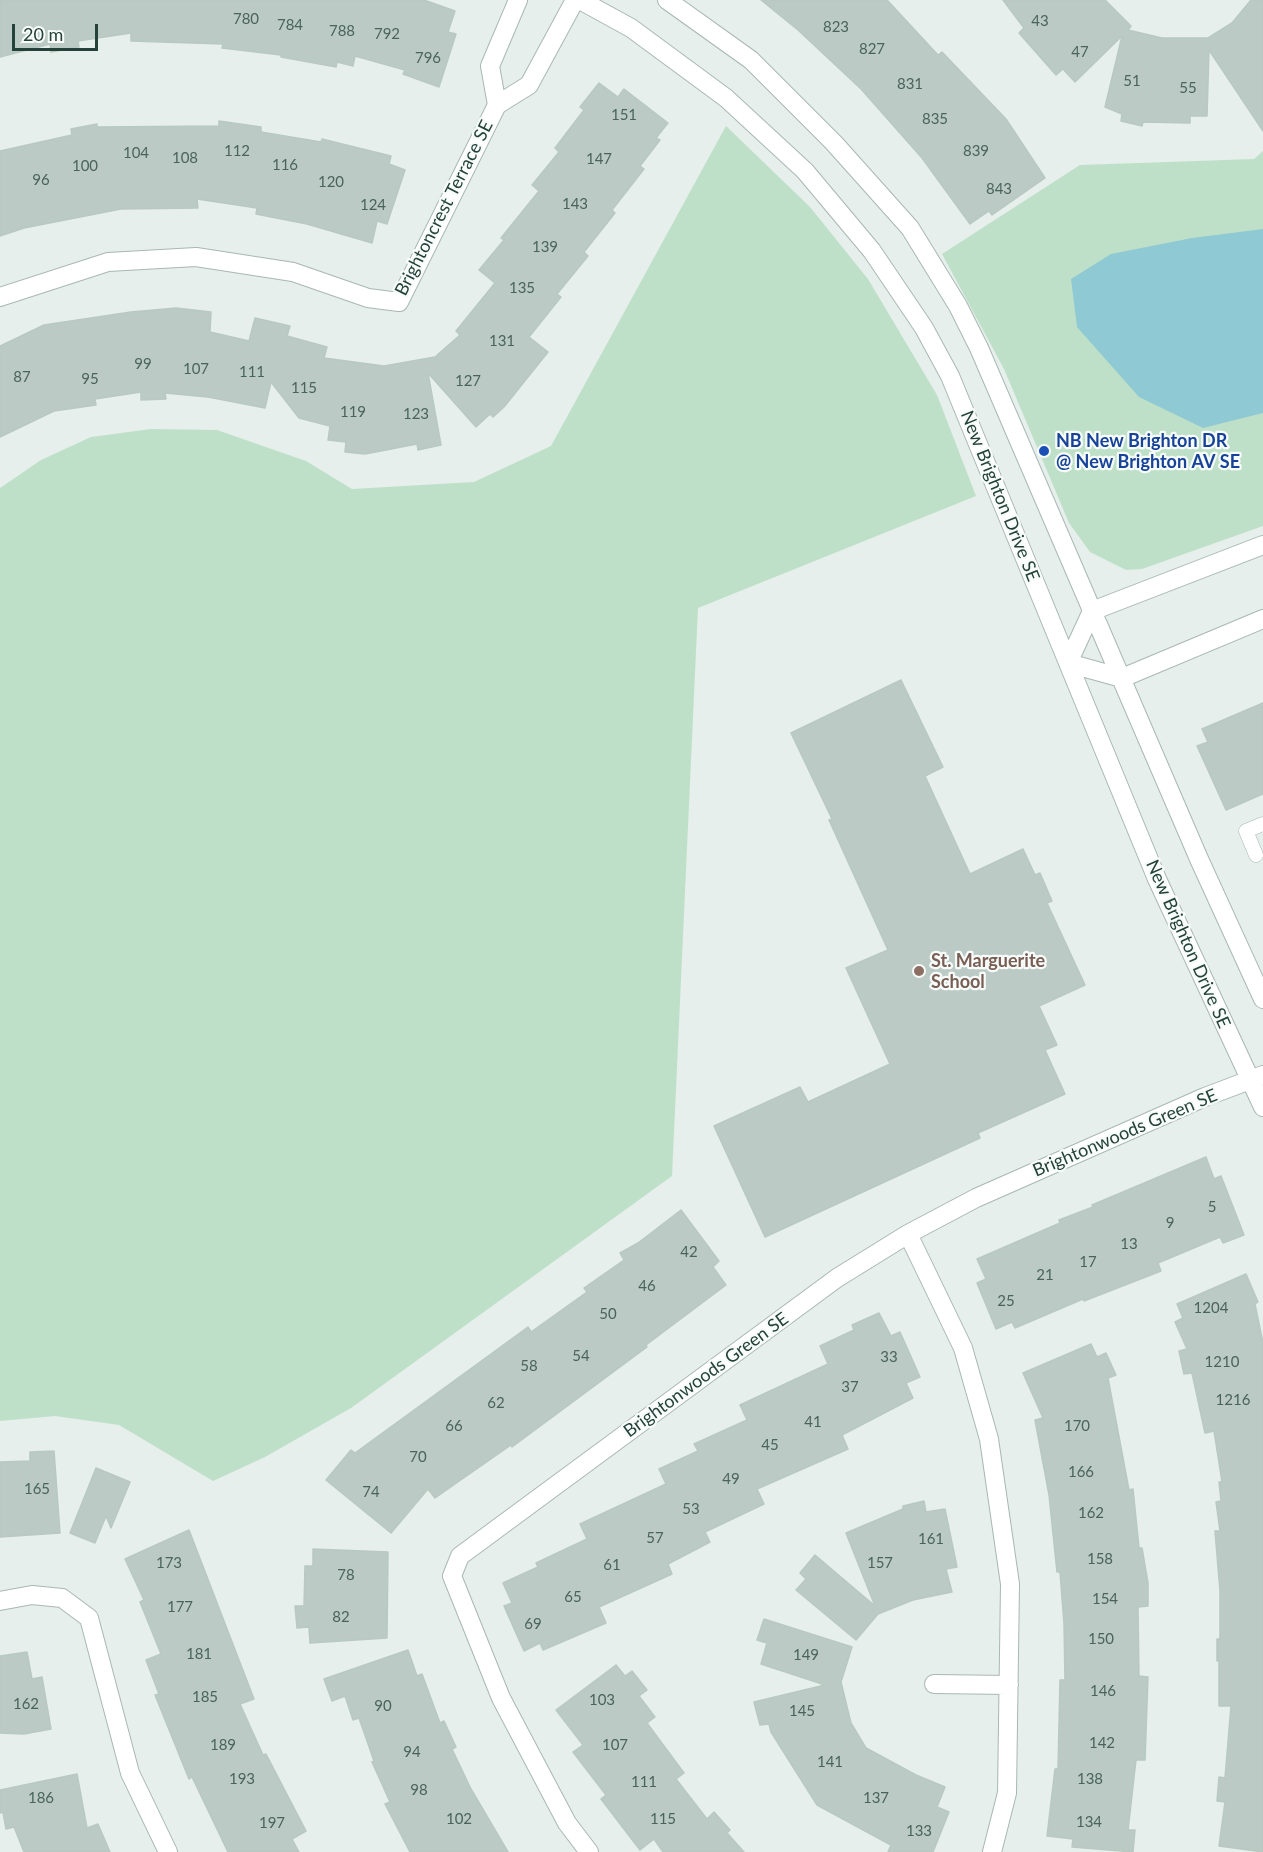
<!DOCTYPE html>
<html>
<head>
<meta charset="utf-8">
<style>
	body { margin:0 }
	#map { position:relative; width:1263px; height:1852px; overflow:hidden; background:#e6efeb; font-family:Lato,sans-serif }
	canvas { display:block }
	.scale { position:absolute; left:12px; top:24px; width:86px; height:27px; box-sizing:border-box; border:3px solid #24423a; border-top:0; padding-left:8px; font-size:18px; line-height:21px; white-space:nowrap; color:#24423a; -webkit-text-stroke:4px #f7fbf9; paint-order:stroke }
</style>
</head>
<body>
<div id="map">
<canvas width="1263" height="1852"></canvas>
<div class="scale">20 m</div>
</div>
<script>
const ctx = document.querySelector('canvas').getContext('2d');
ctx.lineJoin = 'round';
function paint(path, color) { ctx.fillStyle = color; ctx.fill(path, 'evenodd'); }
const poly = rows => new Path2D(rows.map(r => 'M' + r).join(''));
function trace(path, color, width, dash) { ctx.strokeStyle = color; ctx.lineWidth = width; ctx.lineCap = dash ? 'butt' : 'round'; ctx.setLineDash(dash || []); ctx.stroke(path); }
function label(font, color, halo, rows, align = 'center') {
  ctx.font = font + ' Lato,sans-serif'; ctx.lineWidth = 4.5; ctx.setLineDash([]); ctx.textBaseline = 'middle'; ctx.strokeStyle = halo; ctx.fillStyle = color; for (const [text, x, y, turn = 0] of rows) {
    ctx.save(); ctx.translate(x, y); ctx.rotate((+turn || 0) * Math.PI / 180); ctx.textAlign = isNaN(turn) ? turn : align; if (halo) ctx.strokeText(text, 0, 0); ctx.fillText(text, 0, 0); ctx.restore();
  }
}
const green = poly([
	[726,126,810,207,868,279,937,395,976,496,698,608,672,1176,351,1408,265,1457,213,1481,119,1425,55,1416,0,1421,0,488,41,460,91,437,151,429,217,430,306,461,352,489,474,482,551,446],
	[1263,151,1263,526,1142,569,1126,570,1090,552,1069,523,1004,369,942,254,1080,165,1254,159]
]);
const water = poly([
	[1263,229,1263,413,1203,428,1139,397,1077,327,1071,279,1111,254,1192,238]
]);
const building = poly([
	[0,0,424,0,455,11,448,32,456,34,439,87,403,74,405,70,355,56,353,66,337,62,336,67,281,57,281,55,222,48,223,44,131,41,131,33,78,41,79,47,51,52,50,44,0,57,0,0],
	[761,0,887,0,938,55,942,52,1006,119,1045,178,992,215,989,211,970,224,922,158,861,89,798,30,761,0],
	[1003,0,1105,0,1131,26,1128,30,1162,38,1208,38,1232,23,1251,0,1263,0,1263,131,1209,50,1207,116,1190,116,1190,123,1143,122,1142,126,1121,121,1122,114,1105,107,1122,36,1075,82,1063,69,1056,75,1019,33,1024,28,1003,0],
	[599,83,618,97,624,89,668,123,656,138,660,140,640,166,644,169,612,210,615,213,584,252,588,256,557,294,561,297,529,337,548,352,504,407,493,417,490,414,476,427,428,373,441,445,418,450,417,444,365,454,345,452,346,442,328,440,330,426,299,418,271,382,265,408,208,397,165,393,166,399,141,400,141,392,95,399,96,405,54,411,0,437,0,346,44,325,131,312,176,308,211,312,210,332,249,341,255,318,290,326,287,336,327,347,324,358,384,366,435,357,460,335,456,331,495,283,479,270,504,240,501,238,539,191,532,185,559,152,555,148,584,110,580,107,599,83],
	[219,121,261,127,261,132,321,142,322,139,391,156,389,164,405,170,387,224,377,221,372,243,307,224,256,214,257,208,197,199,198,208,121,209,24,228,0,236,0,151,72,135,71,129,97,124,97,127,219,126,219,121],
	[901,680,943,767,925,776,970,874,1023,849,1035,875,1040,873,1052,901,1047,903,1085,985,1039,1006,1057,1045,1045,1050,1065,1094,978,1133,980,1138,765,1237,714,1126,800,1087,808,1102,890,1064,846,968,888,950,829,820,832,819,791,733,901,680],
	[1263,703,1263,794,1226,810,1197,746,1208,742,1202,729,1263,703],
	[1206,1157,1214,1179,1221,1176,1244,1235,1223,1243,1220,1237,1158,1263,1161,1271,1084,1301,1083,1299,1015,1328,1012,1322,996,1329,977,1283,986,1279,977,1259,1060,1223,1059,1220,1093,1207,1092,1205,1206,1157],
	[681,1210,719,1261,713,1267,726,1285,646,1345,647,1347,512,1447,511,1445,435,1498,428,1489,391,1533,326,1480,351,1450,355,1453,528,1327,531,1332,587,1292,584,1288,624,1260,620,1253,638,1243,681,1210],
	[1246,1274,1258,1302,1255,1304,1263,1343,1263,1852,1219,1846,1225,1802,1217,1801,1219,1777,1225,1778,1231,1706,1219,1706,1219,1661,1217,1661,1217,1639,1220,1639,1220,1591,1215,1531,1220,1531,1216,1502,1221,1501,1219,1482,1222,1482,1214,1431,1205,1433,1192,1373,1184,1374,1179,1351,1187,1349,1175,1322,1183,1318,1177,1304,1246,1274],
	[879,1313,891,1336,900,1332,920,1377,906,1383,913,1398,842,1435,848,1449,757,1489,764,1504,705,1532,710,1542,668,1564,672,1574,599,1607,606,1623,543,1650,540,1643,524,1651,504,1606,512,1603,503,1583,538,1567,536,1563,587,1539,580,1524,666,1484,659,1469,698,1451,694,1444,747,1420,740,1405,828,1364,820,1346,854,1330,852,1325,879,1313],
	[1091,1344,1097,1357,1106,1353,1116,1375,1108,1378,1129,1490,1133,1489,1139,1548,1142,1548,1148,1583,1148,1606,1138,1607,1139,1676,1148,1677,1145,1760,1136,1760,1128,1830,1135,1830,1133,1852,1072,1847,1073,1839,1047,1836,1055,1769,1058,1769,1060,1680,1065,1680,1064,1624,1060,1572,1057,1572,1049,1495,1035,1420,1043,1418,1023,1373,1091,1344],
	[54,1451,60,1533,0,1537,0,1462,30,1461,30,1452,54,1451],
	[96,1468,130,1482,111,1528,106,1516,95,1543,70,1533,96,1468],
	[924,1501,926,1512,945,1509,957,1567,946,1569,952,1592,913,1600,878,1614,856,1640,796,1590,806,1579,800,1573,815,1555,875,1606,846,1533,903,1509,903,1506,924,1501],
	[189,1530,254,1699,240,1704,263,1755,266,1754,306,1831,292,1839,299,1852,228,1852,192,1777,189,1779,155,1695,159,1694,146,1660,161,1654,140,1602,144,1600,125,1559,189,1530],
	[313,1549,388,1552,387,1638,310,1643,309,1627,297,1628,295,1606,304,1606,305,1566,313,1566,313,1549],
	[764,1619,852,1647,841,1682,851,1723,866,1748,916,1775,945,1787,937,1807,949,1812,933,1852,888,1852,891,1845,817,1805,771,1732,769,1724,760,1725,754,1702,825,1685,761,1664,767,1643,757,1640,764,1619],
	[408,1650,417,1676,422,1674,440,1723,444,1721,456,1747,452,1749,471,1789,508,1852,410,1852,385,1804,390,1802,372,1762,374,1761,359,1718,353,1720,345,1696,332,1701,324,1679,408,1650],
	[27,1652,32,1679,42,1677,51,1729,24,1734,0,1733,0,1656,27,1652],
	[616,1665,625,1676,632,1671,647,1690,639,1696,655,1717,647,1723,684,1773,676,1779,707,1819,714,1812,730,1830,727,1833,744,1852,663,1852,654,1839,640,1850,601,1799,606,1795,573,1752,583,1745,556,1710,616,1665],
	[77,1774,87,1828,98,1824,110,1852,24,1852,14,1827,6,1829,3,1812,0,1813,0,1790,77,1774]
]);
const service = poly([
	[1256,855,1246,831,1263,824]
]);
const minor = poly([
	[497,105,490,66,518,0],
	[0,297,108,262,196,257,293,272,368,298,399,302,497,105,529,85,575,0],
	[908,1234,963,1348,989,1439,1010,1584,1007,1793,992,1852],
	[0,1601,32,1595,62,1598,89,1618,130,1773,168,1852],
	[934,1684,1009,1685],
	[589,1852,567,1823,501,1698,452,1576,460,1556,837,1278,908,1234,976,1198,1205,1097,1263,1075]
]);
const tertiary = poly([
	[580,0,631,28,726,98,805,171,872,251,924,328,950,376,1157,879,1263,1107],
	[667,0,751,60,834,143,910,228,958,306,979,348,1199,859,1263,999],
	[1068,663,1092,611,1263,545],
	[1068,663,1122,678,1263,619]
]);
const markers = [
	[1044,451,6,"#1a4fb4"],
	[919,971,6,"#8d6e63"]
];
const numberNames = [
	["780",246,19],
	["43",1040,21],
	["784",290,25],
	["823",836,27],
	["788",342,31],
	["792",387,34],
	["827",872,49],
	["47",1080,52],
	["796",428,58],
	["51",1132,81],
	["831",910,84],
	["55",1188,88],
	["151",624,115],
	["835",935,119],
	["112",237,151],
	["839",976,151],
	["104",136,153],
	["108",185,158],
	["147",599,159],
	["116",285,165],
	["100",85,166],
	["96",41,180],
	["120",331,182],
	["843",999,189],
	["143",575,204],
	["124",373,205],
	["139",545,247],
	["135",522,288],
	["131",502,341],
	["99",143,364],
	["107",196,369],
	["111",252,372],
	["87",22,377],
	["95",90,379],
	["127",468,381],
	["115",304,388],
	["119",353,412],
	["123",416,414],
	["5",1212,1207],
	["9",1170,1223],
	["13",1129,1244],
	["42",689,1252],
	["17",1088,1262],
	["21",1045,1275],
	["46",647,1286],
	["25",1006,1301],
	["1204",1211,1308],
	["50",608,1314],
	["54",581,1356],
	["33",889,1357],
	["1210",1222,1362],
	["58",529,1366],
	["37",850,1387],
	["1216",1233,1400],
	["62",496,1403],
	["41",813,1422],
	["66",454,1426],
	["170",1077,1426],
	["45",770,1445],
	["70",418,1457],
	["166",1081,1472],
	["49",731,1479],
	["165",37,1489],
	["74",371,1492],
	["53",691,1509],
	["162",1091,1513],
	["57",655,1538],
	["161",931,1539],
	["158",1100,1559],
	["173",169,1563],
	["157",880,1563],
	["61",612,1565],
	["78",346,1575],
	["65",573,1597],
	["154",1105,1599],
	["177",180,1607],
	["82",341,1617],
	["69",533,1624],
	["150",1101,1639],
	["181",199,1654],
	["149",806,1655],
	["146",1103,1691],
	["185",205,1697],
	["103",602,1700],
	["162",26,1704],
	["90",383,1706],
	["145",802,1711],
	["142",1102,1743],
	["189",223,1745],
	["107",615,1745],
	["94",412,1752],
	["141",830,1762],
	["193",242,1779],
	["138",1090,1779],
	["111",644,1782],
	["98",419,1790],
	["186",41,1798],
	["137",876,1798],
	["102",459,1819],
	["115",663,1819],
	["134",1089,1822],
	["197",272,1823],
	["133",919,1831]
];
const streetNames = [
	["Brightoncrest Terrace SE",444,208,-63],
	["New Brighton Drive SE",1000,496,68],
	["New Brighton Drive SE",1188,944,66],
	["Brightonwoods Green SE",1125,1133,-23],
	["Brightonwoods Green SE",706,1375,-36]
];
const transitNames = [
	["NB New Brighton DR",1056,441],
	["@ New Brighton AV SE",1056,462]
];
const educationNames = [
	["St. Marguerite",931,961],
	["School",931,982]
];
paint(green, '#bfe0c8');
paint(water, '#8ec9d4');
paint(building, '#bbcac4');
trace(building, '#b8c9c2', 1.5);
trace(service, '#a8b8b2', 15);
trace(minor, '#a8b8b2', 20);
trace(tertiary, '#a8b8b2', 20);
trace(service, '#fff', 14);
trace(minor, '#fff', 18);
trace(tertiary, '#fff', 18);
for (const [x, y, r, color] of markers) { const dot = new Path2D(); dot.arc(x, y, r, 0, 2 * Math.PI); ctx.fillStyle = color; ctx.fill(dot); trace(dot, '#f7fbf9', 2); }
label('15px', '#4a645c', null, numberNames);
label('18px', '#24423a', '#f7fbf9', streetNames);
label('bold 18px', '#164399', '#f7fbf9', transitNames, 'left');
label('bold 18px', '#785e54', '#f7fbf9', educationNames, 'left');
</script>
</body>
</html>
